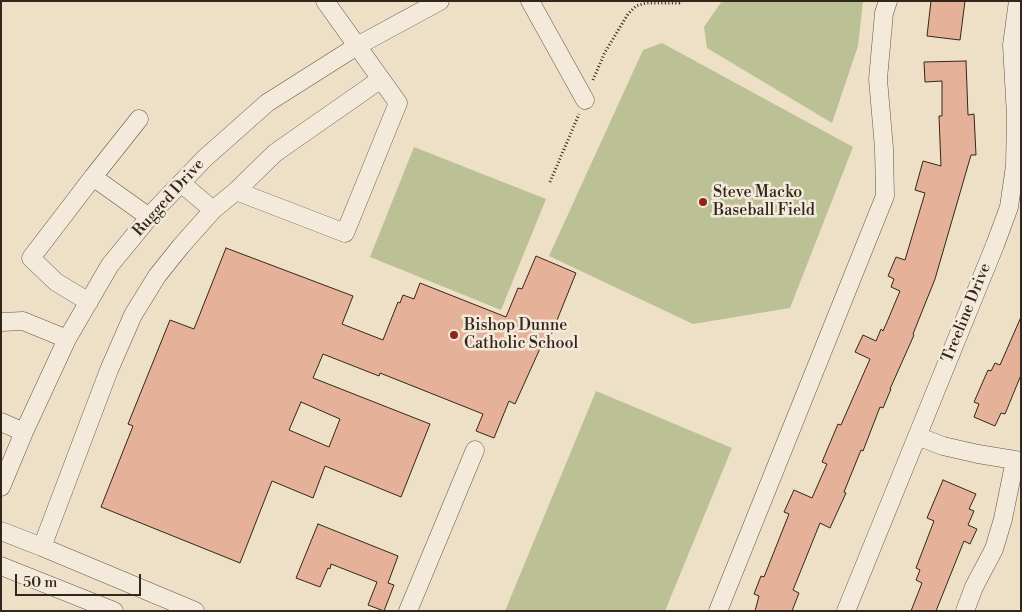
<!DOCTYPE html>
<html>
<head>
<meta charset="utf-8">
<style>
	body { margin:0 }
	#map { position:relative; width:1022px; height:612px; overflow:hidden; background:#eedfc7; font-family:"Libre Bodoni",serif }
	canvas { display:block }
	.frame { position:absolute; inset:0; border:2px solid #33261a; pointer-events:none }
	.scale { position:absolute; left:15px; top:574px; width:126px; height:22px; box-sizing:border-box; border:2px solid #33261a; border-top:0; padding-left:6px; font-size:15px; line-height:18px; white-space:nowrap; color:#33261a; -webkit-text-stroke:4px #f4eadb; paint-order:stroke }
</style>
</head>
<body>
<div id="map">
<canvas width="1022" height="612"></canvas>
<div class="frame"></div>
<div class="scale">50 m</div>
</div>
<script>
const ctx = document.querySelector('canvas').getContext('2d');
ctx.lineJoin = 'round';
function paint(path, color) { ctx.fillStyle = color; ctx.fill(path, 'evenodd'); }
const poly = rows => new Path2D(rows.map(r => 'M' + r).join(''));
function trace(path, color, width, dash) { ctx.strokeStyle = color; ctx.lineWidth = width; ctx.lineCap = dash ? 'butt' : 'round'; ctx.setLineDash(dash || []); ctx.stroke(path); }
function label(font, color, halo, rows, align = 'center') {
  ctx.font = font + ' "Libre Bodoni",serif'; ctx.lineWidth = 5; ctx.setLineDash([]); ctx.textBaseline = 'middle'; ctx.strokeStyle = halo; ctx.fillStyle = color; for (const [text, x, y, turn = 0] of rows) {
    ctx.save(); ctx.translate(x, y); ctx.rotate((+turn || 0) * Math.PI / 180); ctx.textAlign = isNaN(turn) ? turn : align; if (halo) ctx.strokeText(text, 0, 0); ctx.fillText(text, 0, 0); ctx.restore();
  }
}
const green = poly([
	[722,1,863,1,858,46,832,123,707,48,704,27],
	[662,43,853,147,790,308,693,324,549,256,643,50],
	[414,147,546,199,501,310,370,257],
	[596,391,732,448,665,611,505,611]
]);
const building = poly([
	[931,1,965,1,960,40,927,36,931,1],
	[966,61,968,115,974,114,976,155,971,155,935,279,913,334,914,335,890,389,891,389,883,408,880,407,863,451,861,450,844,492,846,493,830,528,820,523,793,590,799,593,792,611,755,611,759,596,754,594,761,576,764,577,789,514,784,512,794,490,812,498,827,464,822,462,838,424,841,425,870,359,855,352,863,335,876,341,881,329,883,331,887,322,900,291,891,287,894,279,888,276,896,257,905,260,925,193,915,190,923,161,941,166,939,116,942,116,942,81,925,82,924,62,966,61],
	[226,248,353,296,342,324,383,340,398,302,400,303,403,295,414,299,420,283,506,317,518,288,522,289,536,256,576,273,551,335,547,333,515,404,509,401,494,438,476,431,483,414,380,373,379,376,323,354,313,378,430,424,401,497,325,466,313,498,272,481,240,563,101,507,133,426,128,424,170,320,194,329,226,248],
	[301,402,340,419,329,447,289,430,301,402],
	[1021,317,1021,375,1005,414,1001,413,995,426,974,417,979,404,974,402,988,370,991,371,995,363,1000,365,1021,317],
	[943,480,976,494,969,509,974,511,968,525,977,529,970,544,964,541,936,611,911,611,922,583,916,580,920,570,916,568,934,521,927,518,943,480],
	[318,524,398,556,388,583,394,585,384,611,368,605,377,582,331,564,330,569,328,568,320,587,296,578,318,524]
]);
const path = poly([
	[593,80,605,52,628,14,636,6,646,3,679,3,682,1],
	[550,182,579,114]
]);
const minor = poly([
	[530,1,585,100],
	[139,119,93,177,149,217],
	[181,183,213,210],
	[236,191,345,233,398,103,325,1],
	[89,302,56,282,31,258,93,177],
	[1,322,23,321,67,339],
	[1,422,24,432],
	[917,436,943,446,978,454,1021,461],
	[1,487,24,432,67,339,110,265,156,209,205,158,267,103,357,46,440,1],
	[1,531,42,547],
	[1,566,114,611],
	[195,611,42,547,109,370,133,315,157,276,181,246,213,210,236,191,275,153,381,79],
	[408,611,475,450],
	[718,611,885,196,884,148,878,79,884,13,888,1],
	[846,611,995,245,1009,207,1015,166,1016,116,1012,45,1018,1],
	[965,611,974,587,994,549,1003,519,1015,460]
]);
const markers = [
	[703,202,5,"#8f2418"],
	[454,335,5,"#8f2418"]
];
const poiNames = [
	["Steve Macko",713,193],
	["Baseball Field",713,211],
	["Bishop Dunne",464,326],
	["Catholic School",464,344]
];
const streetNames = [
	["Rugged Drive",169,198,-48],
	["Treeline Drive",967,313,-68]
];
paint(green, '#bbc194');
paint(building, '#e5b199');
trace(building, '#33261a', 1);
trace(minor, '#625445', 19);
trace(path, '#33261a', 3, [1, 2.5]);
trace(minor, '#f4eadb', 18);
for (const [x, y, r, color] of markers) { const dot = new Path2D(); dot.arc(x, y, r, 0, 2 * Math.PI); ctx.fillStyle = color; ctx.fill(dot); trace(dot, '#f4eadb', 2); }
label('16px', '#33261a', '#f4eadb', poiNames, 'left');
label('16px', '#33261a', '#f4eadb', streetNames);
</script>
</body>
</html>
